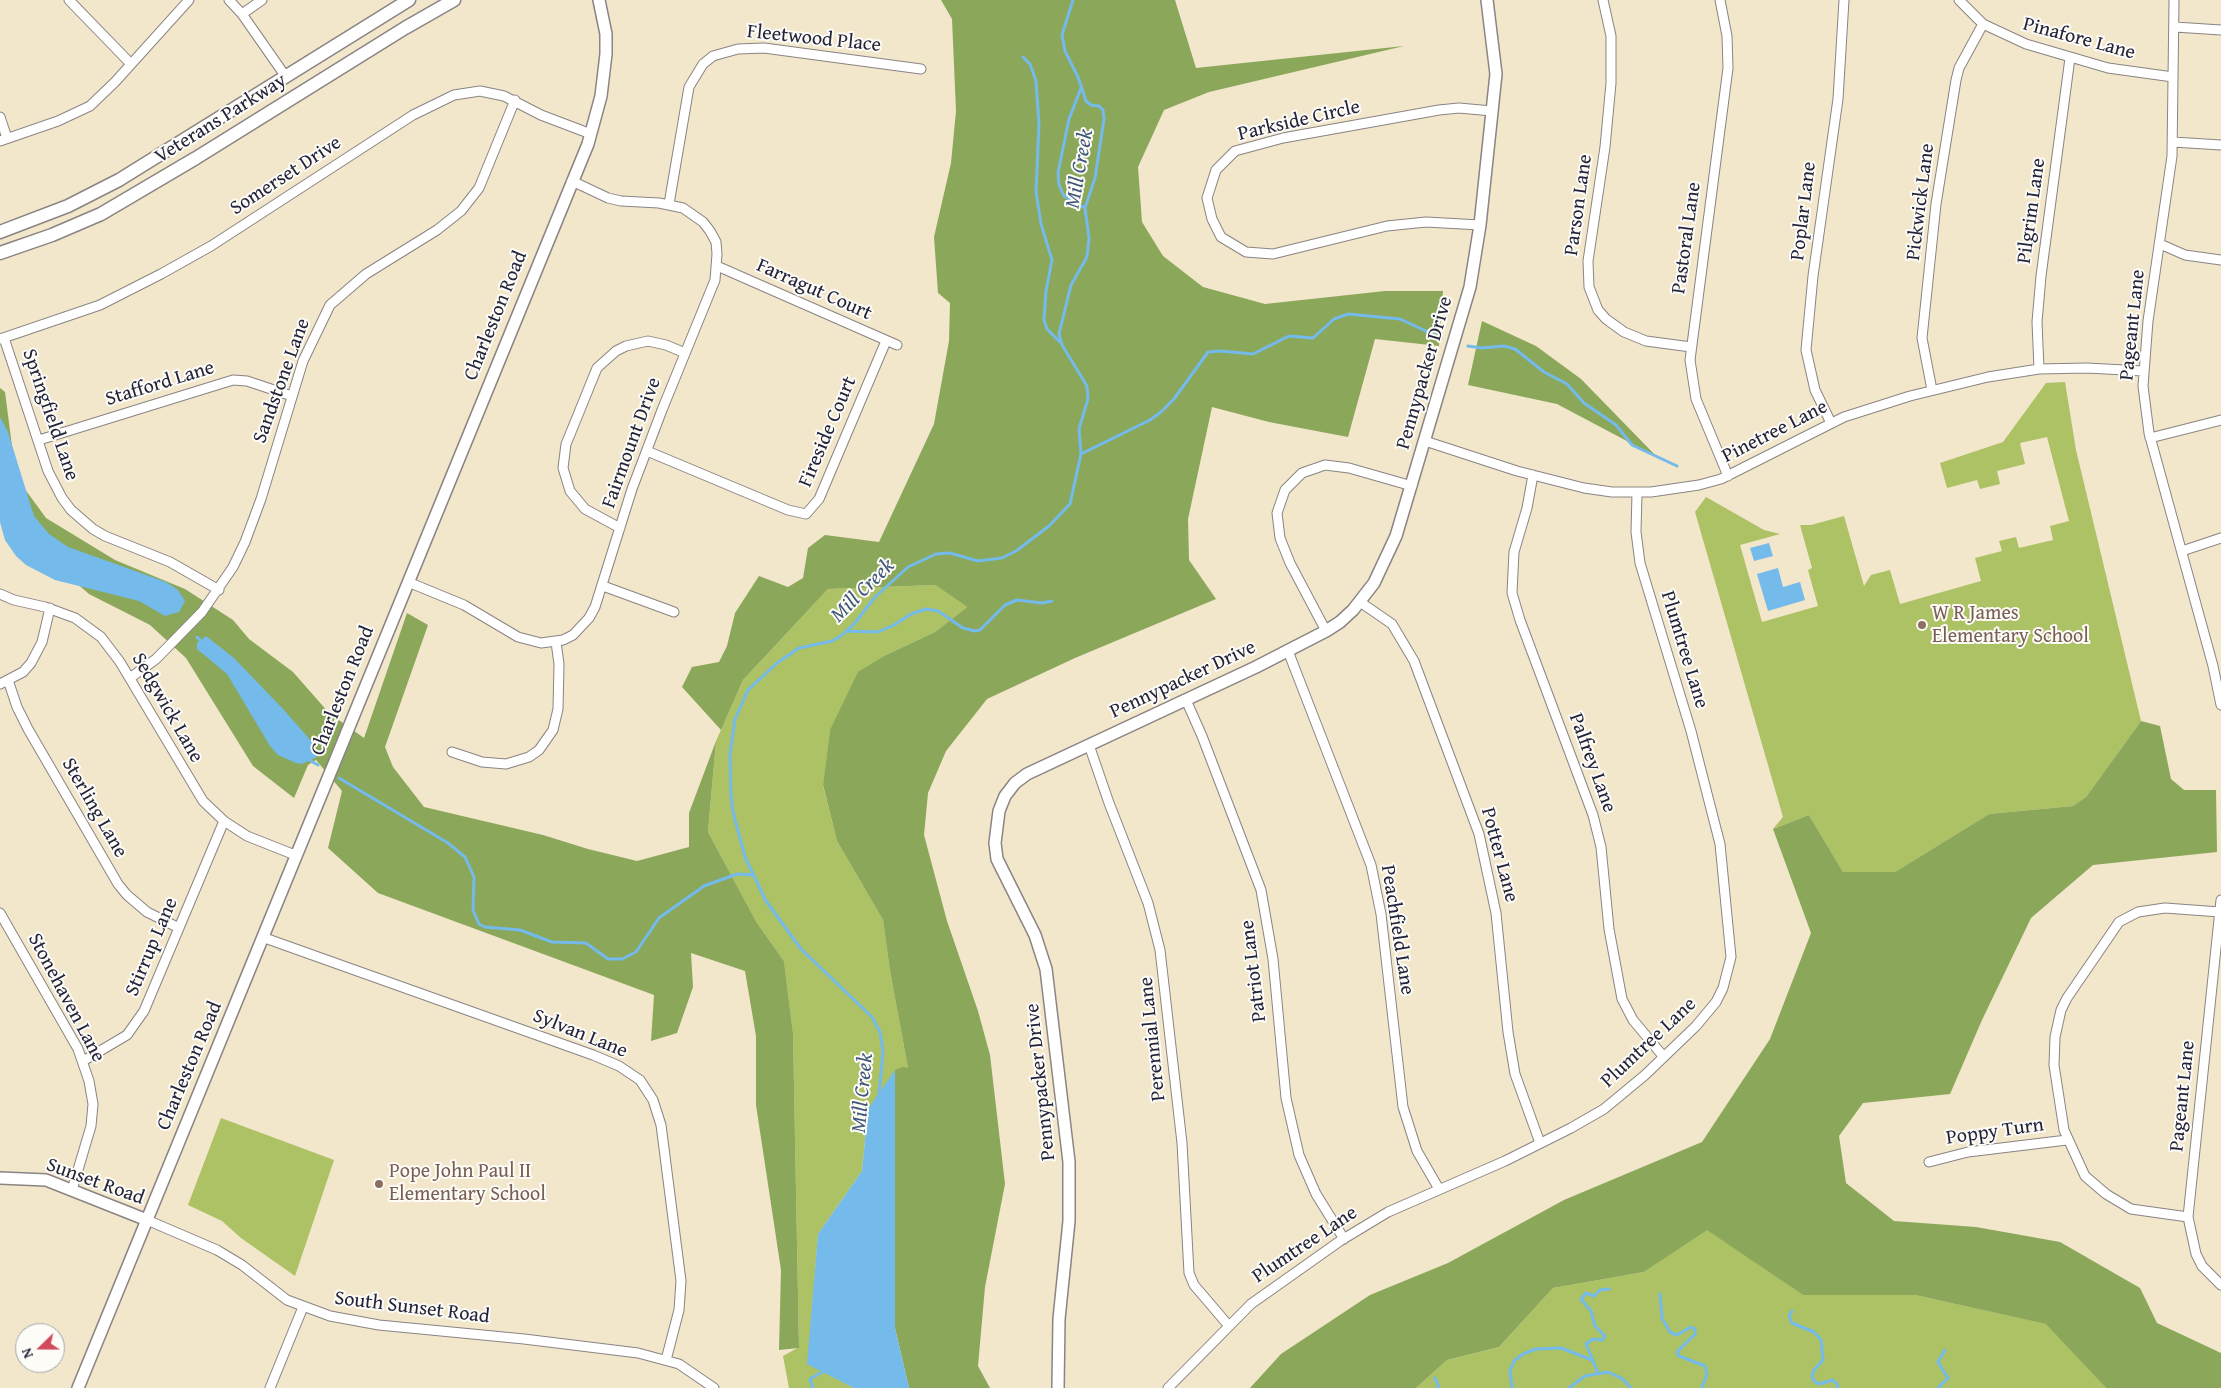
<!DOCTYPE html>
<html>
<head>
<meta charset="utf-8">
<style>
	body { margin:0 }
	#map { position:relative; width:2221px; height:1388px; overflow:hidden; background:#f2e6cb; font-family:"Gentium Book Plus",serif }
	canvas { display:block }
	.north { position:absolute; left:15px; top:1323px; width:50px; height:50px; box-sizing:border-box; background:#fdfcf7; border:1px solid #a5a5ac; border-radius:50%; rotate:248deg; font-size:14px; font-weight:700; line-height:20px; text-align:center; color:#22223b }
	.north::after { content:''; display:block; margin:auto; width:18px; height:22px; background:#d1495b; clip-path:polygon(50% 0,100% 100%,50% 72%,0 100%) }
</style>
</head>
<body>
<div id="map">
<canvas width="2221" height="1388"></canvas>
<div class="north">N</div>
</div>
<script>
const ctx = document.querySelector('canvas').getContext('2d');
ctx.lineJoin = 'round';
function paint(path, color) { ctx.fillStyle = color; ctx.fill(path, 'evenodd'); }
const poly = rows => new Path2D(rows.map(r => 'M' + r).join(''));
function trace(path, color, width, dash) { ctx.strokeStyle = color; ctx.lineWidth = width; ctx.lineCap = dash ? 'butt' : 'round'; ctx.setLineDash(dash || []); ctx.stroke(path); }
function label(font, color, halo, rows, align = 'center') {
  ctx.font = font + ' "Gentium Book Plus",serif'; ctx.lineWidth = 4; ctx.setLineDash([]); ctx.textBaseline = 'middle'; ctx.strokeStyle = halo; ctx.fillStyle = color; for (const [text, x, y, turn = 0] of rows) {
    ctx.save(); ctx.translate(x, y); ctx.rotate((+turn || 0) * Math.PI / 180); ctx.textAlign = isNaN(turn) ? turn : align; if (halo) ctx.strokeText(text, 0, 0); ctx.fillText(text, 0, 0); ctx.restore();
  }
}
const green = poly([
	[2065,382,2076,450,2141,721,2086,797,2073,806,1989,814,1895,872,1843,872,1809,815,1773,829,1783,817,1695,512,1706,497,1764,530,1780,534,1740,545,1762,622,1818,606,1808,570,1812,568,1800,525,1811,525,1844,516,1864,586,1871,575,1890,570,1900,604,1981,581,1975,558,2002,551,1999,541,2016,537,2019,548,2053,540,2050,526,2069,521,2047,437,2020,443,2025,464,1997,471,2000,484,1980,489,1977,480,1947,488,1940,463,2003,442,2046,383],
	[935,585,967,607,935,632,886,655,830,731,823,786,837,841,883,920,890,971,908,1068,868,1109,862,1171,818,1234,808,1363,854,1388,789,1388,783,1356,799,1347,793,1033,784,961,757,923,708,832,716,741,743,680,828,589],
	[221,1118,334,1160,295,1276,241,1238,222,1221,188,1205],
	[1707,1229,1803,1295,1915,1295,2047,1324,2106,1388,1416,1388,1447,1360,1499,1347,1553,1288,1644,1272]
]);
const forest = poly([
	[941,0,1175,0,1196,68,1404,46,1209,92,1164,110,1138,167,1142,222,1163,256,1203,287,1265,304,1385,291,1443,291,1439,346,1375,339,1348,437,1269,422,1212,407,1188,519,1189,560,1216,599,1075,658,987,699,946,751,928,793,924,835,947,921,978,1011,990,1055,1005,1184,985,1287,978,1366,990,1388,909,1388,895,1328,895,1070,903,1067,908,1068,890,971,883,920,837,841,823,785,830,730,858,672,886,655,935,632,967,607,935,585,828,589,743,680,721,730,682,687,692,667,719,662,727,646,735,613,759,576,788,587,803,578,808,548,825,535,879,542,934,424,949,341,950,303,938,293,934,237,951,163,956,111,952,19],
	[1482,321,1536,346,1581,379,1657,457,1557,404,1468,385],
	[0,388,5,392,16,477,46,518,115,560,185,589,233,620,249,639,293,672,329,713,364,738,407,613,428,625,385,747,393,767,424,807,543,835,588,849,637,861,689,847,689,813,716,741,708,832,757,923,784,961,793,1033,799,1348,779,1350,781,1270,756,1105,756,1036,745,971,691,953,693,987,677,1033,651,1041,654,995,378,893,328,848,342,791,316,760,308,765,294,798,253,766,186,658,150,625,89,594,14,529,0,501],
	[2141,721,2160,726,2171,779,2184,790,2216,790,2217,852,2093,865,2031,918,1982,1020,1950,1094,1863,1103,1839,1136,1846,1183,1894,1221,1976,1227,2060,1242,2140,1288,2157,1323,2221,1353,2221,1388,2106,1388,2046,1324,1915,1295,1803,1295,1707,1230,1644,1272,1553,1288,1499,1347,1447,1360,1416,1388,1250,1388,1281,1354,1370,1295,1448,1263,1564,1200,1702,1142,1770,1039,1811,933,1773,829,1809,815,1843,872,1895,872,1989,814,2073,806,2086,797]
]);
const water = poly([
	[0,417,8,432,34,516,49,534,68,547,166,582,178,590,185,601,179,612,165,616,139,601,55,580,26,565,16,556,5,540,0,522],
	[1769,543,1773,556,1754,561,1750,548],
	[1778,568,1783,587,1800,582,1805,600,1768,611,1757,574],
	[206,636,234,658,284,710,313,743,317,757,302,764,296,763,278,755,270,746,227,674,197,649,197,643],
	[895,1070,895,1328,909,1388,854,1388,807,1364,818,1234,862,1171,868,1109]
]);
const stream = poly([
	[1023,57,1030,64,1036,81,1039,124,1036,192,1041,224,1052,260,1046,291,1044,320,1047,329,1060,342],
	[1081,88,1069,119,1058,173,1059,185,1064,196,1085,208],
	[1468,346,1482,348,1504,346,1515,349,1544,372,1567,384,1584,403,1616,425,1632,445,1677,466],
	[1081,454,1150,420,1161,412,1174,399,1208,352,1220,351,1253,354,1289,336,1313,338,1334,319,1348,314,1400,319,1441,338],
	[846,631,878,632,894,625,911,614,926,609,938,611,963,628,975,631,980,630,1005,605,1017,600,1042,603,1052,601],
	[197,637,203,643],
	[309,760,318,765],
	[339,778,448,843,465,857,474,877,473,910,479,924,485,927,520,930,552,942,586,943,608,959,622,959,636,952,659,918,704,886,737,874,752,875],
	[879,1095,883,1051,880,1032,872,1017,801,949,766,901,745,857,733,812,731,795,730,754,735,719,748,690,777,663,799,648,832,641,841,636,854,624,875,597,908,567,936,554,950,553,978,561,1002,558,1016,551,1049,526,1070,504,1081,454,1079,429,1088,399,1087,386,1062,345,1059,334,1071,285,1087,257,1089,238,1085,208,1095,178,1104,119,1103,110,1099,106,1091,105,1086,101,1078,77,1065,51,1062,35,1073,0],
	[1660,1294,1662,1318,1670,1332,1677,1335,1691,1327,1695,1329,1695,1334,1677,1352,1679,1356,1705,1366,1707,1374,1702,1388],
	[1792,1311,1789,1316,1792,1323,1814,1332,1821,1340,1823,1360,1814,1370,1812,1376,1814,1381,1819,1384,1833,1380,1837,1384,1838,1388],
	[1598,1373,1586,1344,1593,1339,1602,1340,1605,1336,1595,1326,1591,1311,1581,1299,1586,1293,1594,1296,1600,1290,1609,1289],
	[1435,1378,1439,1388],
	[813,1388,810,1379,824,1371],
	[1512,1388,1510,1371,1514,1361,1523,1354,1536,1349,1561,1348,1592,1360],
	[1569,1388,1585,1376,1608,1372,1623,1379,1631,1388],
	[1938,1388,1948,1378,1938,1362,1945,1350]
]);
const minor = poly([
	[69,0,131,64],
	[229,0,242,14,286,77],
	[1603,0,1611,36,1611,83,1605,147,1588,261,1589,287,1598,310,1606,319,1624,332,1646,341,1691,347],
	[1720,0,1727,36,1728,68,1690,360,1696,399,1728,476],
	[1959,0,1983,24,2026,44,2108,68,2173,77],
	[2174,0,2172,156,2148,321,2143,386,2149,433,2213,666,2221,705],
	[242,14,262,0],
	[2175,27,2221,30],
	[0,117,7,138],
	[0,141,58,121,90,106,115,82,189,0],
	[2173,142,2221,145],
	[669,204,689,87,703,64,713,56,738,49,764,48,921,69],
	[1480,225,1426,222,1387,226,1273,254,1246,252,1221,237,1212,219,1207,198,1216,170,1235,151,1283,138,1439,110,1459,108,1492,111],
	[2160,244,2185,255,2221,260],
	[717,266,897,345],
	[4,338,48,471,62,498,71,510,93,529,105,536,170,562,219,590],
	[0,339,100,305,161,274,211,246,413,115,454,95,480,91,504,96,541,115,591,134],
	[2039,369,2037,322,2041,276,2070,58],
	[1932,390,1922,338,1936,204,1956,80,1959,68,1983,24],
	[1831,423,1815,390,1806,350,1813,276,1838,99,1844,0],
	[2150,438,2221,420],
	[39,440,233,380,247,381,292,396],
	[1425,441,1517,471,1584,488,1612,492,1651,492,1699,485,1721,479,1844,417,1910,396,1988,377,2039,369,2087,368,2143,371],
	[647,451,788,510,806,514,819,499,886,341],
	[1533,475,1527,508,1514,552,1512,593,1520,620,1593,815,1601,847,1609,929,1622,999,1633,1020,1663,1056],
	[620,528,585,509,570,491,563,468,566,444,571,432,597,368,616,351,626,346,648,341,666,345,685,353],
	[2182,551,2221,538],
	[408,582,464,605,518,637,541,643,563,640,573,635,589,618,595,607,632,489,662,410,715,280,717,254,716,242,710,231,703,222,683,208,659,203,621,201,608,198,572,181],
	[603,586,674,612],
	[0,594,14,600,45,607,75,618,101,637,120,662,203,801,224,821,247,836,295,855],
	[1360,602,1392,624,1414,661,1479,834,1496,913,1508,1032,1515,1074,1540,1143],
	[1326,631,1290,563,1280,538,1277,513,1285,490,1302,473,1325,465,1349,468,1412,486],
	[1288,651,1371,865,1381,914,1403,1107,1417,1151,1439,1189],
	[130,678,156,659,202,612,233,567,245,542,261,499,303,361,330,305,366,274,437,230,461,211,479,188,515,100],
	[8,680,17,707,28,729,118,884,127,895,147,912,179,928],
	[0,684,23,672,31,663,42,642,50,608],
	[1186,700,1202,736,1261,890,1273,959,1286,1098,1299,1155,1316,1194,1344,1239],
	[1089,745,1109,803,1148,903,1160,950,1182,1143,1189,1273,1194,1285,1229,1326],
	[452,752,482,762,506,764,529,757,539,750,553,730,558,709,559,664,556,642],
	[2221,900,2188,1217,2196,1254,2202,1266,2221,1285],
	[0,913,78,1049,89,1081,93,1104,91,1126,72,1190],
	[262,937,593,1055,619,1066,640,1080,653,1100,661,1125,681,1281,679,1310,666,1360],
	[83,1061,127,1035,144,1011,224,821],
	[1929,1162,1968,1152,2067,1140],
	[2188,1217,2131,1209,2106,1194,2085,1176,2064,1130,2054,1065,2055,1037,2061,1010,2067,998,2119,922,2138,912,2165,908,2220,912],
	[147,1220,217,1250,242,1265,287,1300,330,1316,379,1325,524,1339,638,1353,679,1364,714,1388],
	[270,1388,303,1307],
	[1168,1388,1251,1304,1340,1241,1388,1212,1505,1161,1571,1128,1604,1109,1645,1075,1696,1026,1716,1002,1723,988,1731,957,1720,844,1691,731,1640,563,1636,532,1637,493]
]);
const tertiary = poly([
	[0,1178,46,1180,147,1220],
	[78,1388,588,144,601,96,606,54,606,34,599,0],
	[1058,1388,1059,1319,1069,1221,1069,1162,1046,969,1035,935,997,859,995,843,999,811,1005,796,1015,783,1027,774,1256,667,1326,631,1340,622,1353,610,1374,583,1396,536,1470,287,1480,225,1496,74,1487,0]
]);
const secondary = poly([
	[0,232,68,206,119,180,409,0],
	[0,253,52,235,101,214,196,158,405,28,454,0]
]);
const markers = [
	[1922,625,5,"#8d6e63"],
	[379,1184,5,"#8d6e63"]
];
const streetNames = [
	["Fleetwood Place",814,39,6],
	["Pinafore Lane",2079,39,15],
	["Veterans Parkway",221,119,-32],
	["Parkside Circle",1299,121,-13],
	["Somerset Drive",286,176,-33],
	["Pickwick Lane",1921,202,-83],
	["Parson Lane",1579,205,-82],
	["Poplar Lane",1804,211,-83],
	["Pilgrim Lane",2032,211,-82],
	["Pastoral Lane",1687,238,-82],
	["Farragut Court",814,290,24],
	["Charleston Road",496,316,-68],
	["Pageant Lane",2133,325,-84],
	["Pennypacker Drive",1425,373,-74],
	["Sandstone Lane",282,381,-70],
	["Stafford Lane",160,384,-17],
	["Springfield Lane",50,415,71],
	["Fireside Court",828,432,-67],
	["Pinetree Lane",1775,432,-27],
	["Fairmount Drive",632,443,-70],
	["Plumtree Lane",1684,650,73],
	["Pennypacker Drive",1183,680,-25],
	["Charleston Road",343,691,-68],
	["Sedgwick Lane",167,708,60],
	["Palfrey Lane",1592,763,70],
	["Sterling Lane",94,808,60],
	["Potter Lane",1499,855,75],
	["Peachfield Lane",1397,930,81],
	["Stirrup Lane",152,947,-67],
	["Patriot Lane",1254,971,-97],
	["Stonehaven Lane",66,998,62],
	["Sylvan Lane",580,1034,22],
	["Perennial Lane",1153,1039,-96],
	["Plumtree Lane",1649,1043,-43],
	["Charleston Road",190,1066,-67],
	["Pennypacker Drive",1041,1082,-96],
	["Pageant Lane",2183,1096,-84],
	["Poppy Turn",1995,1132,-8],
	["Sunset Road",95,1182,20],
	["Plumtree Lane",1305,1245,-34],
	["South Sunset Road",412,1308,7]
];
const educationNames = [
	["W R James",1932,614],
	["Elementary School",1932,637],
	["Pope John Paul II",389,1172],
	["Elementary School",389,1195]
];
const waterNames = [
	["Mill Creek",1080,169,-80],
	["Mill Creek",863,591,-45],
	["Mill Creek",863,1093,-85]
];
paint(green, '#adc165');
paint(forest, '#8aa75a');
paint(water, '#74baeb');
trace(stream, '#74baeb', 3);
trace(minor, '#8a8483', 11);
trace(tertiary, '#8a8483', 14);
trace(secondary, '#8a8483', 15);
trace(minor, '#fff', 9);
trace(tertiary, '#fff', 11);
trace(secondary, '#fff', 12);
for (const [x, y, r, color] of markers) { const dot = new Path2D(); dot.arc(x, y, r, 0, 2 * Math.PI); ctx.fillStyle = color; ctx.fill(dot); trace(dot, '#fdfcf7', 2); }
label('20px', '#22223b', '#fdfcf7', streetNames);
label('20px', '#785e54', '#fdfcf7', educationNames, 'left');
label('italic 21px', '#3f5779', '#fdfcf7', waterNames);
</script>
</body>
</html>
